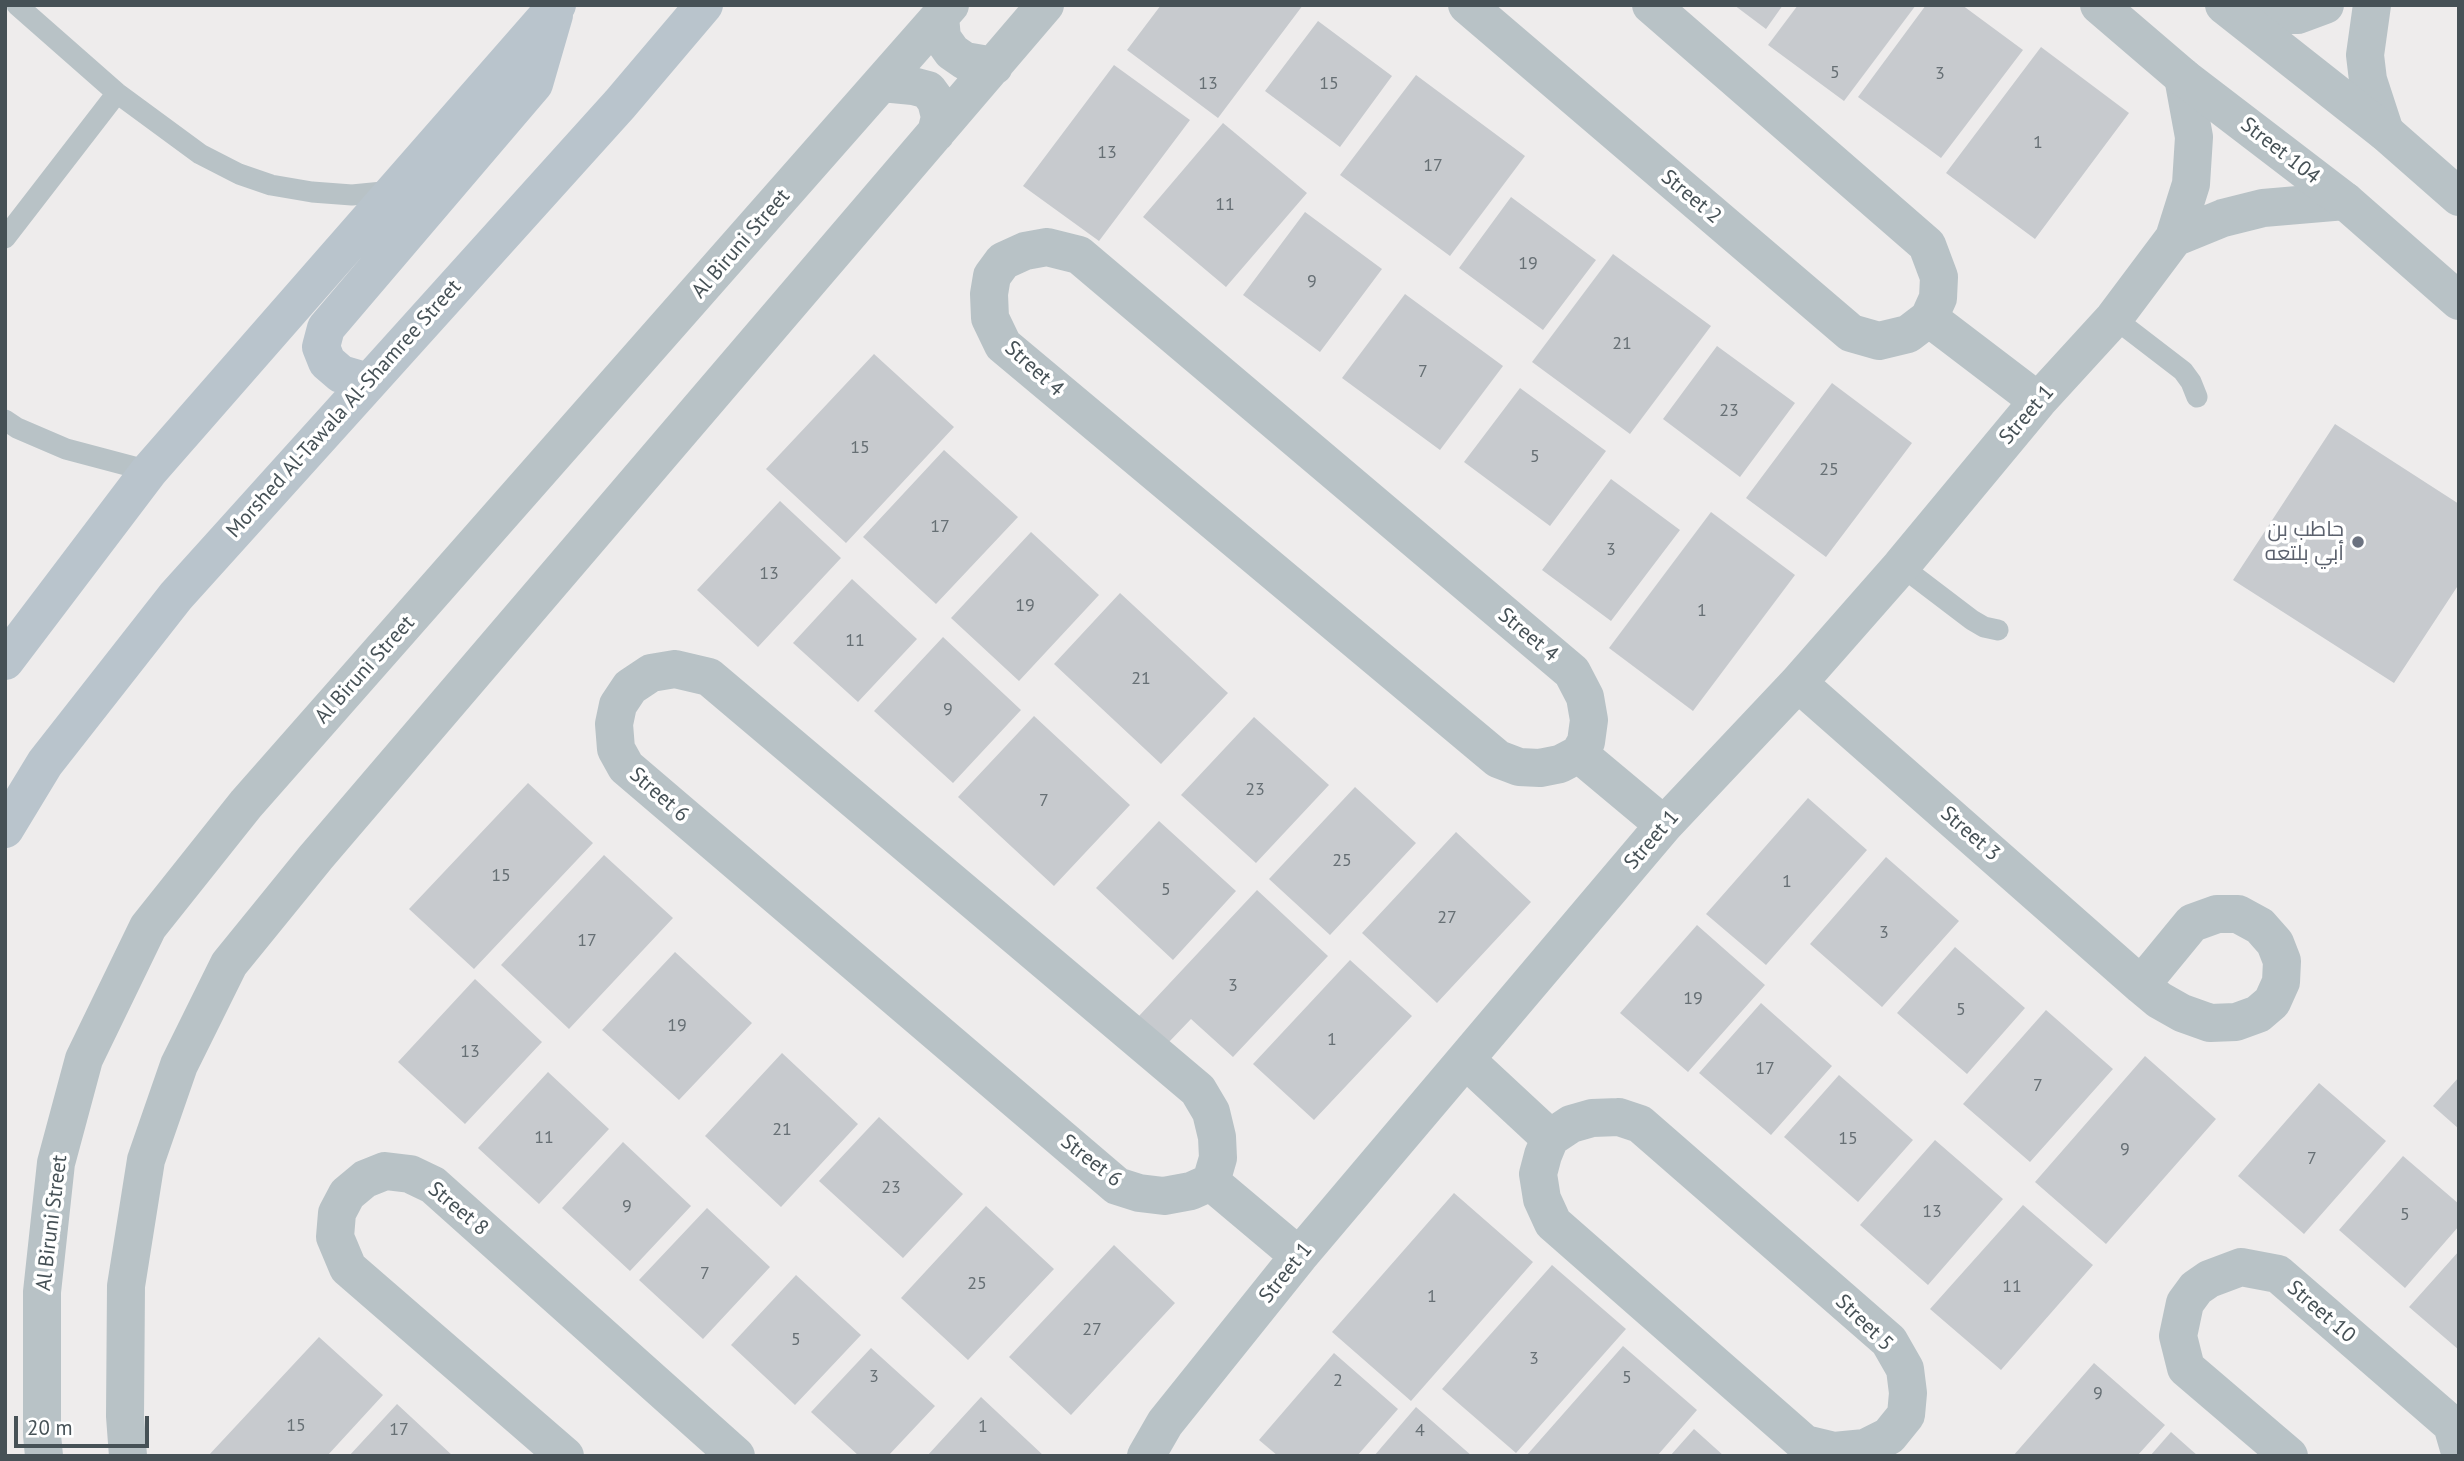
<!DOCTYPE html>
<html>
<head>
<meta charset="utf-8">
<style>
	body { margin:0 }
	#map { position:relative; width:2464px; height:1461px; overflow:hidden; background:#eeecec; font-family:"PT Sans",sans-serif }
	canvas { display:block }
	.frame { position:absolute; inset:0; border:7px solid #465156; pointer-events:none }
	.scale { position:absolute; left:14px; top:1416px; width:135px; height:32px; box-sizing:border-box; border:4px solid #465156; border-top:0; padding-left:9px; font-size:21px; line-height:24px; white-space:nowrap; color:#465156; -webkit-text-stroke:5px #fff; paint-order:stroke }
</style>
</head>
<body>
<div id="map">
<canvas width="2464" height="1461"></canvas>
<div class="frame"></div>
<div class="scale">20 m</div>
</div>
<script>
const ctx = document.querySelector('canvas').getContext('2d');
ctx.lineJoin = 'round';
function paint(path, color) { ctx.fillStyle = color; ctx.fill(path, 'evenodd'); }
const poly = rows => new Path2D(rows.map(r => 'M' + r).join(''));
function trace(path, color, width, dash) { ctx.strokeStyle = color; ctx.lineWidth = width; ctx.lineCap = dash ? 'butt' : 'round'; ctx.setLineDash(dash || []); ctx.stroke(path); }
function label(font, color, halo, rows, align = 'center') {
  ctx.font = font + ' "PT Sans",Cairo,sans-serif'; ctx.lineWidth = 7; ctx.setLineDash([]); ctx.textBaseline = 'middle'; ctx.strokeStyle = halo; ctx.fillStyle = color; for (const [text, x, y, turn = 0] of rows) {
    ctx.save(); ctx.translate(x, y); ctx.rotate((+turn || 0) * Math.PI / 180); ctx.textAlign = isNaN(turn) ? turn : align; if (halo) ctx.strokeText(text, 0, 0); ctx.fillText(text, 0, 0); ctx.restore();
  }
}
const building = poly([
	[1161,5,1303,5,1218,118,1127,50],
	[1734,5,1783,5,1766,29],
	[1798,5,1916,5,1844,101,1768,45],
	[1926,5,1962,5,2023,50,1941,158,1858,97],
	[1318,21,1392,76,1340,147,1265,91],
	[2041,47,2129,113,2035,239,1946,173],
	[1114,65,1190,120,1099,241,1023,186],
	[1416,75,1525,156,1450,256,1340,175],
	[1223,123,1307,193,1226,287,1143,217],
	[1511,197,1596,260,1543,330,1459,268],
	[1305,212,1382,269,1320,352,1243,295],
	[1613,254,1711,326,1630,434,1532,362],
	[1405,294,1503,366,1440,450,1342,378],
	[1717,346,1795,403,1740,477,1663,419],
	[874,354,954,427,846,543,766,469],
	[1832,383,1912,443,1826,557,1746,498],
	[1520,388,1606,451,1550,526,1464,462],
	[2335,424,2459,504,2459,584,2394,683,2233,580],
	[944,450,1018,517,936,604,863,537],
	[1611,479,1680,530,1611,621,1542,570],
	[780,501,841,558,758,647,697,590],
	[1711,512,1795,575,1693,711,1609,648],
	[1031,532,1099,595,1019,681,951,618],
	[852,579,917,639,858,702,793,643],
	[1120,593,1228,693,1161,764,1054,664],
	[943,637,1021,710,953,783,874,711],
	[1034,716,1130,805,1054,886,958,797],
	[1254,717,1329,785,1256,863,1181,795],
	[528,783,593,843,474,969,409,909],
	[1355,787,1416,843,1330,935,1269,879],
	[1808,798,1867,850,1766,965,1706,914],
	[1159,821,1236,891,1173,960,1096,888],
	[1456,832,1531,902,1437,1003,1362,933],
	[604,855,673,918,569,1029,501,965],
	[1886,857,1959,921,1882,1007,1810,944],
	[1257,890,1328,956,1233,1057,1191,1019,1168,1043,1139,1016],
	[1697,925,1765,985,1688,1072,1620,1013],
	[1955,947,2025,1008,1967,1074,1897,1013],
	[675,952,752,1023,679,1100,602,1030],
	[1350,960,1412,1016,1314,1120,1253,1064],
	[475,979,542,1042,465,1124,398,1062],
	[1761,1003,1832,1066,1771,1135,1699,1073],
	[2046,1010,2113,1069,2030,1162,1963,1104],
	[782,1053,858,1124,781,1207,705,1136],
	[2145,1056,2216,1119,2106,1244,2035,1182],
	[548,1072,609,1129,539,1204,478,1148],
	[1839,1075,1913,1140,1858,1202,1784,1137],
	[2459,1077,2459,1129,2433,1106],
	[2319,1083,2386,1141,2304,1234,2238,1176],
	[879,1117,963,1194,903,1258,819,1181],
	[1935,1140,2003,1199,1928,1285,1860,1225],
	[623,1142,691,1206,630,1271,562,1208],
	[2403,1156,2459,1204,2459,1226,2405,1288,2339,1230],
	[1454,1193,1533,1262,1411,1401,1332,1332],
	[2023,1205,2093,1265,2001,1370,1930,1309],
	[986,1206,1054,1269,968,1360,901,1298],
	[707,1208,770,1267,703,1339,639,1280],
	[1114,1245,1175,1303,1071,1415,1009,1357],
	[2459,1251,2459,1350,2409,1307],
	[1552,1265,1626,1329,1516,1453,1442,1389],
	[796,1275,861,1335,795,1405,731,1345],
	[319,1337,383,1395,327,1456,208,1456],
	[1623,1346,1697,1410,1657,1456,1526,1456],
	[871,1348,935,1406,888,1456,859,1456,811,1412],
	[1334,1353,1398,1409,1357,1456,1278,1456,1259,1440],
	[2094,1363,2165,1425,2137,1456,2013,1456],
	[981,1397,1044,1456,927,1456],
	[397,1404,453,1456,349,1456],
	[1416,1407,1472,1456,1374,1456],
	[1694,1429,1724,1456,1670,1456],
	[2171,1432,2198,1456,2150,1456]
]);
const service = poly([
	[17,5,117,93,200,154,239,174,271,185,312,192,352,195,393,191],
	[5,238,117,93],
	[2114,318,2183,371,2191,382,2197,397],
	[5,420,17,428,66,449,149,471],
	[1901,566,1972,620,1984,627,1998,630]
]);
const minor = poly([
	[1467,5,1851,333,1879,341,1908,334,1929,318,1938,298,1939,277,1927,245,1651,5],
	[2237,5,2272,15,2298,15,2325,5],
	[2372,5,2365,55,2368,80,2385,132],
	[2174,238,2223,218,2263,208,2345,201],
	[1047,247,1079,255,1572,672,1585,697,1589,720,1586,742,1579,754,1560,764,1540,768,1519,767,1498,759,1003,345,990,318,989,294,992,276,1003,261,1025,251,1047,247],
	[1929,318,2038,401],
	[675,669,709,677,1198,1090,1211,1112,1217,1137,1218,1158,1211,1182,1191,1191,1164,1196,1139,1193,1117,1186,626,767,616,749,614,724,618,705,630,687,651,673,675,669],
	[1798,683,2141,985,2159,1000,2182,1013,2210,1023,2236,1022,2258,1014,2272,1002,2281,982,2282,961,2275,943,2260,926,2238,914,2217,914,2192,923,2141,985],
	[1579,754,1664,825],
	[1466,1060,1550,1138],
	[1619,1117,1640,1124,1889,1341,1905,1369,1908,1393,1906,1415,1889,1436,1865,1448,1834,1451,1805,1444,1553,1223,1542,1199,1538,1174,1543,1155,1550,1138,1571,1124,1592,1118,1619,1117],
	[1211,1182,1299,1256],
	[565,1456,348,1268,335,1237,337,1213,347,1194,365,1179,385,1171,410,1174,433,1185,736,1456],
	[1146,1456,1165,1423,1299,1256,1664,825,1798,683,1901,566,2038,401,2114,318,2174,238,2191,184,2194,137,2183,77],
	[2289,1456,2186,1368,2178,1336,2185,1303,2196,1288,2209,1279,2241,1267,2278,1274,2452,1425,2459,1449]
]);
const tertiary = poly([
	[2099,5,2183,77,2345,201,2459,301],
	[2224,5,2385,132,2459,197],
	[940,17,942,38,952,52,965,61,994,66],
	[882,83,913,86,928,90,936,101,940,117,936,133],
	[44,1456,42,1435,42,1292,56,1163,84,1059,148,927,246,804,950,5],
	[128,1456,125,1416,126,1286,146,1160,179,1065,229,964,316,857,1045,5]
]);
const secondary = poly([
	[368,382,341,374,327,362,321,347,326,328,534,84,554,15],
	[5,661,149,471,557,5],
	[5,829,45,763,176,596,620,104,704,5]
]);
const markers = [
	[2358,542,7,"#6b7280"]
];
const numberNames = [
	["5",1835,73],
	["3",1940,74],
	["13",1208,84],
	["15",1329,84],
	["1",2038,143],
	["13",1107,153],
	["17",1433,166],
	["11",1225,205],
	["19",1528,264],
	["9",1312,282],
	["21",1622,344],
	["7",1423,372],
	["23",1729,411],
	["15",860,448],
	["5",1535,457],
	["25",1829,470],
	["17",940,527],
	["3",1611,550],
	["13",769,574],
	["19",1025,606],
	["1",1702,611],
	["11",855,641],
	["21",1141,679],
	["9",948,710],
	["23",1255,790],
	["7",1044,801],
	["25",1342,861],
	["15",501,876],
	["1",1787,882],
	["5",1166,890],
	["27",1447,918],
	["3",1884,933],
	["17",587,941],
	["3",1233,986],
	["19",1693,999],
	["5",1961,1010],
	["19",677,1026],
	["1",1332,1040],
	["13",470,1052],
	["17",1765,1069],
	["7",2038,1086],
	["21",782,1130],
	["11",544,1138],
	["15",1848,1139],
	["9",2125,1150],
	["7",2312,1159],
	["23",891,1188],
	["9",627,1207],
	["13",1932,1212],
	["5",2405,1215],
	["7",705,1274],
	["25",977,1284],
	["11",2012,1287],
	["1",1432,1297],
	["27",1092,1330],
	["5",796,1340],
	["3",1534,1359],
	["3",874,1377],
	["5",1627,1378],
	["2",1338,1381],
	["9",2098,1394],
	["15",296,1426],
	["1",983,1427],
	["17",399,1430],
	["4",1420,1431]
];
const streetNames = [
	["Street 104",2280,151,38],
	["Street 2",1691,197,40],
	["Al Biruni Street",741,244,-49],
	["Street 4",1034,369,42],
	["Morshed Al-Tawala Al-Shamree Street",344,409,-48],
	["Street 1",2027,415,-49],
	["Street 4",1528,635,40],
	["Al Biruni Street",365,670,-48],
	["Street 6",659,795,41],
	["Street 3",1970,834,41],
	["Street 1",1652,840,-49],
	["Street 6",1091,1161,38],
	["Street 8",458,1209,40],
	["Al Biruni Street",52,1223,-83],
	["Street 1",1286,1273,-51],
	["Street 10",2321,1312,41],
	["Street 5",1864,1323,44]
];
const worshipNames = [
	["حاطب بن",2344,530],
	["أبي بلتعه",2344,554]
];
paint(building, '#c7cace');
trace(service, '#b8c2c6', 21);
trace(minor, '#b8c2c6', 38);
trace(tertiary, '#b8c2c6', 38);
trace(secondary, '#b9c4cc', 38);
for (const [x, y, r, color] of markers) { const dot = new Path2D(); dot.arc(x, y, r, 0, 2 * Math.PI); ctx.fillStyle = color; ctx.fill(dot); trace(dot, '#fff', 2.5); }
label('18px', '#666f74', null, numberNames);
label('21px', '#465156', '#fff', streetNames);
label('21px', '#5b616d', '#fff', worshipNames, 'right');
</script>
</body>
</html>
